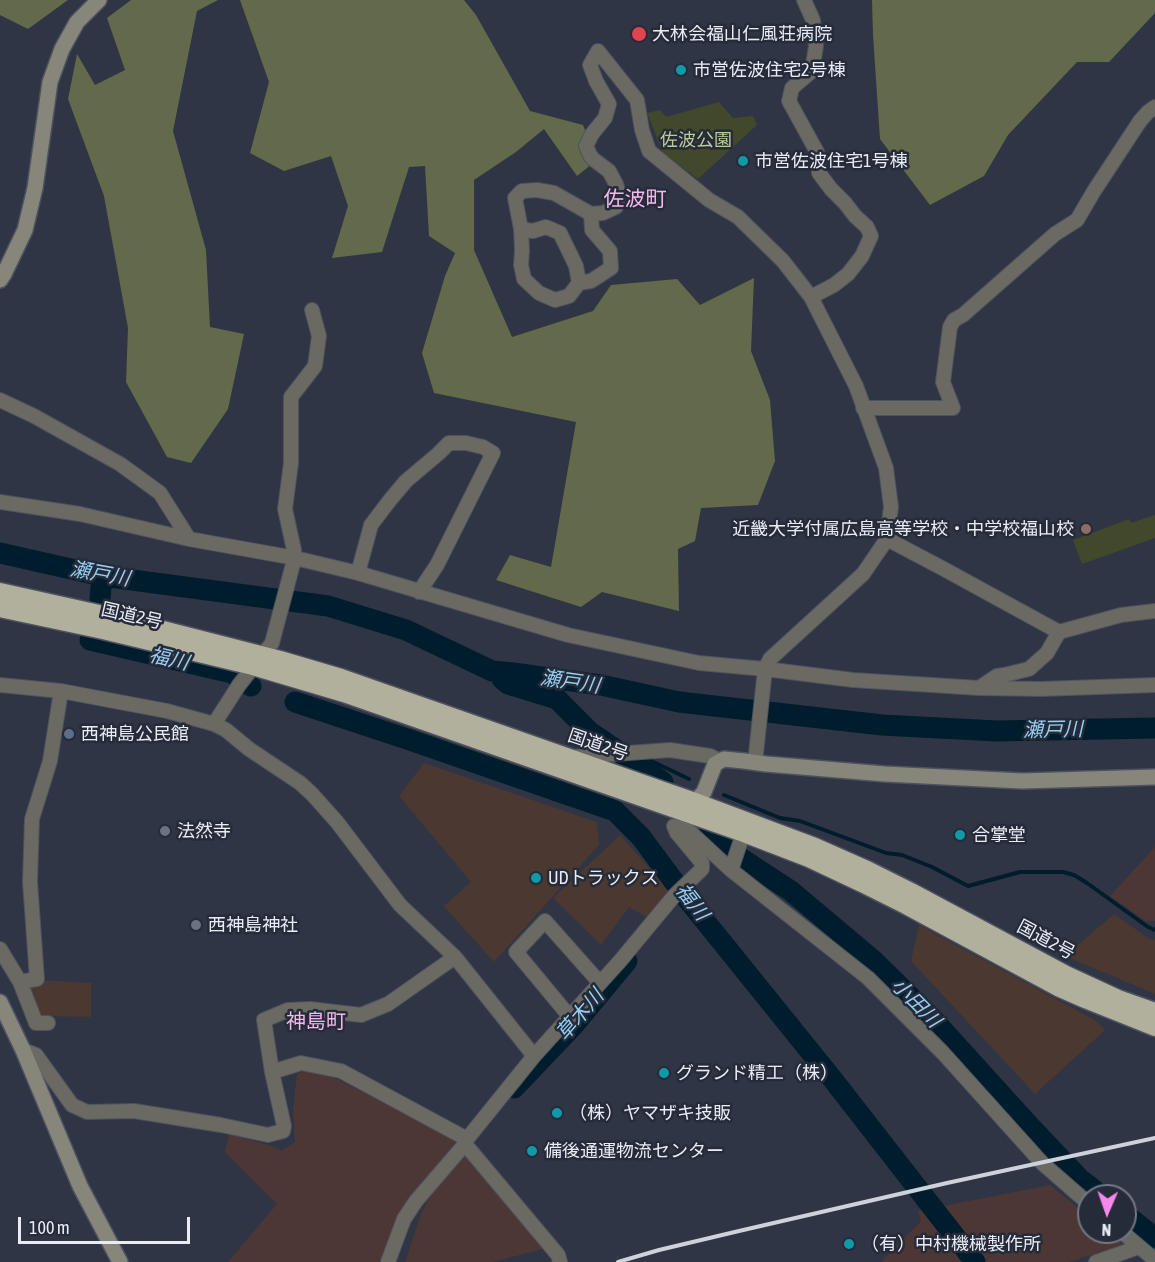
<!DOCTYPE html>
<html>
<head>
<meta charset="utf-8">
<style>
	body { margin:0 }
	#map { position:relative; width:1155px; height:1262px; overflow:hidden; background:#2f3544; font-family:"Asap Condensed",sans-serif }
	canvas { display:block }
	.north { position:absolute; left:1077px; top:1184px; width:60px; height:60px; box-sizing:border-box; background:#252b39; border:2px solid #737884; border-radius:50%; rotate:182deg; font-size:16px; font-weight:700; line-height:24px; text-align:center; color:#e8ecf5 }
	.north::after { content:''; display:block; margin:auto; width:21px; height:27px; background:#f688ed; clip-path:polygon(50% 0,100% 100%,50% 72%,0 100%) }
	.scale { position:absolute; left:18px; top:1217px; width:172px; height:27px; box-sizing:border-box; border:3px solid #e8ecf5; border-top:0; padding-left:8px; font-size:18px; line-height:21px; white-space:nowrap; color:#e8ecf5; -webkit-text-stroke:4px #252b39; paint-order:stroke }
</style>
</head>
<body>
<div id="map">
<canvas width="1155" height="1262"></canvas>
<div class="north">N</div>
<div class="scale">100 m</div>
</div>
<script>
const ctx = document.querySelector('canvas').getContext('2d');
ctx.lineJoin = 'round';
function paint(path, color) { ctx.fillStyle = color; ctx.fill(path, 'evenodd'); }
const poly = rows => new Path2D(rows.map(r => 'M' + r).join(''));
function trace(path, color, width, dash) { ctx.strokeStyle = color; ctx.lineWidth = width; ctx.lineCap = dash ? 'butt' : 'round'; ctx.setLineDash(dash || []); ctx.stroke(path); }
function label(font, color, halo, rows, align = 'center') {
  ctx.font = font + ' "Asap Condensed","Noto Sans JP",sans-serif'; ctx.lineWidth = 5; ctx.setLineDash([]); ctx.textBaseline = 'middle'; ctx.strokeStyle = halo; ctx.fillStyle = color; for (const [text, x, y, turn = 0] of rows) {
    ctx.save(); ctx.translate(x, y); ctx.rotate((+turn || 0) * Math.PI / 180); ctx.textAlign = isNaN(turn) ? turn : align; if (halo) ctx.strokeText(text, 0, 0); ctx.fillText(text, 0, 0); ctx.restore();
  }
}
const commercial = poly([
	[424,763,597,822,599,845,494,962,444,906,471,882,399,796],
	[620,835,671,893,650,919,629,907,601,945,553,898],
	[1114,914,1148,938,1155,940,1155,994,1065,956],
	[919,925,1095,1020,1105,1030,1035,1094,911,961],
	[39,980,91,983,91,1017,39,1016,31,997,31,988]
]);
const industrial = poly([
	[1155,847,1155,921,1146,921,1110,896],
	[305,1070,321,1071,457,1140,418,1188,404,1208,387,1262,228,1262,277,1204,225,1152,229,1134,271,1146,282,1151,295,1142,293,1112,297,1074],
	[472,1148,554,1246,493,1262,405,1262,421,1214,431,1195],
	[1050,1185,1089,1217,1089,1232,1108,1232,1124,1245,1069,1262,881,1262,921,1221,918,1211]
]);
const green = poly([
	[719,102,733,118,753,116,757,125,698,179,663,153,647,113,660,110,666,117],
	[1155,515,1155,538,1082,564,1073,540,1129,519,1131,523]
]);
const forest = poly([
	[0,0,68,0,28,29,0,15],
	[131,0,218,0,197,11,173,131,206,250,210,327,244,334,228,409,191,463,167,457,126,382,128,328,104,196,68,99,77,54,95,85,125,70,107,18],
	[240,0,464,0,476,15,530,111,583,125,597,160,577,176,544,129,516,152,474,180,474,250,512,337,593,311,611,285,677,279,700,305,754,278,751,351,770,400,775,461,758,505,701,508,695,541,678,549,679,611,602,592,581,607,496,580,510,555,551,567,576,422,434,393,422,353,445,276,455,253,429,236,425,166,409,167,382,252,332,258,348,206,331,156,284,171,250,153,269,82],
	[872,0,1155,0,1155,13,1109,62,1077,62,1008,135,984,176,930,205,880,139,873,35]
]);
const stream = poly([
	[598,738,623,748],
	[643,757,689,779],
	[724,795,780,818,800,821,886,853,902,855,932,867,968,886,1020,872,1063,872,1074,875,1087,883,1148,927,1155,930]
]);
const river = poly([
	[0,553,102,576,328,606,406,630,492,671,513,673,601,685,679,702,882,725,997,731,1155,728],
	[100,599,102,576],
	[91,635,90,640,232,673,251,686],
	[502,679,508,684,557,699,590,732,663,782],
	[295,702,407,739,615,811,641,837,684,895,834,1081,975,1262],
	[707,836,791,891,873,960,931,1017,1027,1123,1080,1179,1102,1196],
	[514,1088,573,1026,627,961],
	[1125,1214,1155,1238]
]);
const street = poly([
	[804,0,813,20,816,46,812,71,792,88,789,101,817,152,819,173,831,189,845,203,855,216,867,227,871,236,862,256,848,274,834,285,811,297],
	[521,229,533,231,546,227,560,233,576,266,579,283,569,296,555,300,539,293,524,279,521,265,522,251,521,229,515,198,522,191,537,190,554,193,591,214,603,213,616,207,619,194,616,184,609,171,593,159,590,155,586,146,592,134,605,118,609,104,596,81,590,65,598,51,637,100,642,130,649,151,709,200,738,217,783,261,811,297,856,386,886,468,891,507,887,539,863,574,770,659,765,669,755,763],
	[579,283,591,281,611,268,610,251,592,230,591,214],
	[0,400,34,416,120,464,160,493,189,539],
	[863,408,953,408,943,382,950,327,954,320,963,315,1055,234,1077,220,1094,191,1140,121,1148,112,1155,107],
	[0,502,80,514,189,539,295,558,358,573,568,635,699,663,765,669,853,680,979,688,1041,689,1155,685],
	[887,539,942,568,1059,632],
	[358,573,371,525,390,500,406,481,438,454,449,443,466,443,483,447,493,453,437,565,419,592],
	[0,685,61,691,167,711,214,724,239,685,272,643,293,564,294,550,285,509,291,463,291,397,315,366,319,336,312,310],
	[979,688,997,676,1004,675,1029,669,1047,653,1059,632,1121,615,1155,611],
	[214,724,226,730,249,749,300,783,312,794,337,822,400,905,455,957,534,1056],
	[572,757,670,750,710,756,720,761],
	[746,825,731,870,868,978,943,1053,1042,1163,1089,1204],
	[674,826,689,831,731,870],
	[0,949,20,982,36,1023,48,1023],
	[20,982,37,979,30,882,32,819,50,761,61,691],
	[570,1017,516,952,545,921,600,983],
	[23,1050,36,1055,72,1105,87,1112,134,1111,221,1125,268,1135,283,1131,284,1126,272,1072,301,1063,341,1071,467,1139],
	[272,1072,264,1020,288,1010,310,1009,361,1015,388,1004,455,957],
	[1122,1232,1155,1260],
	[388,1262,404,1219,416,1201,465,1144],
	[560,1262,558,1255,465,1144,467,1139,534,1056,620,961,674,896,702,869,702,863,677,833,674,826],
	[1096,1262,1139,1247]
]);
const secondary = poly([
	[0,280,4,274,25,230,35,188,50,82,62,49,77,22,99,0],
	[689,809,704,792,715,764,724,759,744,761,766,764,885,774,1022,781,1155,777],
	[0,1002,23,1050,80,1186,120,1262]
]);
const highway = poly([
	[0,592,108,616,280,660,341,678,695,802,815,847,867,870,911,892,1066,975,1118,999,1155,1012],
	[0,608,103,630,253,666,344,693,744,833,809,858,862,883,906,905,1060,988,1085,999,1155,1027]
]);
const rail = poly([
	[618,1262,659,1250,739,1231,947,1183,1155,1138]
]);
const markers = [
	[639,34,8,"#e0444e"],
	[681,70,6,"#0f9aa8"],
	[743,161,6,"#0f9aa8"],
	[1086,529,6,"#8d6e63"],
	[69,734,6,"#5c6f8a"],
	[165,831,6,"#6b7280"],
	[960,835,6,"#0f9aa8"],
	[536,878,6,"#0f9aa8"],
	[196,925,6,"#6b7280"],
	[664,1073,6,"#0f9aa8"],
	[557,1113,6,"#0f9aa8"],
	[532,1151,6,"#0f9aa8"],
	[849,1244,6,"#0f9aa8"]
];
const poiNames = [
	["大林会福山仁風荘病院",652,34],
	["市営佐波住宅2号棟",693,70],
	["市営佐波住宅1号棟",755,161],
	["近畿大学付属広島高等学校・中学校福山校",1074,529,"right"],
	["西神島公民館",81,734],
	["法然寺",177,831],
	["合掌堂",972,835],
	["UDトラックス",548,878],
	["西神島神社",208,925],
	["グランド精工（株）",676,1073],
	["（株）ヤマザキ技販",569,1113],
	["備後通運物流センター",544,1151],
	["（有）中村機械製作所",861,1244]
];
const parkNames = [
	["佐波公園",696,140]
];
const streetNames = [
	["国道2号",132,616,13],
	["国道2号",598,745,19],
	["国道2号",1046,940,28]
];
const waterNames = [
	["瀬戸川",100,574,10],
	["福川",169,659,13],
	["瀬戸川",570,682,8],
	["瀬戸川",1053,730,-1],
	["福川",692,902,52],
	["小田川",916,1003,45],
	["草木川",580,1015,-49]
];
const neighbourhoodNames = [
	["神島町",316,1022]
];
const quarterNames = [
	["佐波町",635,199]
];
paint(commercial, '#4b3831');
paint(industrial, '#4c3735');
paint(green, '#41482c');
paint(forest, '#626a4b');
trace(stream, '#001d2d', 4);
trace(river, '#001d2d', 21);
trace(street, '#4d5260', 16);
trace(secondary, '#4d5260', 18);
trace(highway, '#4d5260', 21);
trace(street, '#6a6962', 14);
trace(secondary, '#87867a', 15);
trace(highway, '#b1b09d', 18);
trace(rail, '#cdd2db', 4);
for (const [x, y, r, color] of markers) { const dot = new Path2D(); dot.arc(x, y, r, 0, 2 * Math.PI); ctx.fillStyle = color; ctx.fill(dot); trace(dot, '#252b39', 2); }
label('18px', '#e8ecf5', '#252b39', poiNames, 'left');
label('18px', '#bdcc93', '#252b39', parkNames);
label('18px', '#e8ecf5', '#252b39', streetNames);
label('italic 20px', '#95cff3', '#252b39', waterNames);
label('20px', '#f5b8ee', '#252b39', neighbourhoodNames);
label('21px', '#f5b8ee', '#252b39', quarterNames);
</script>
</body>
</html>
